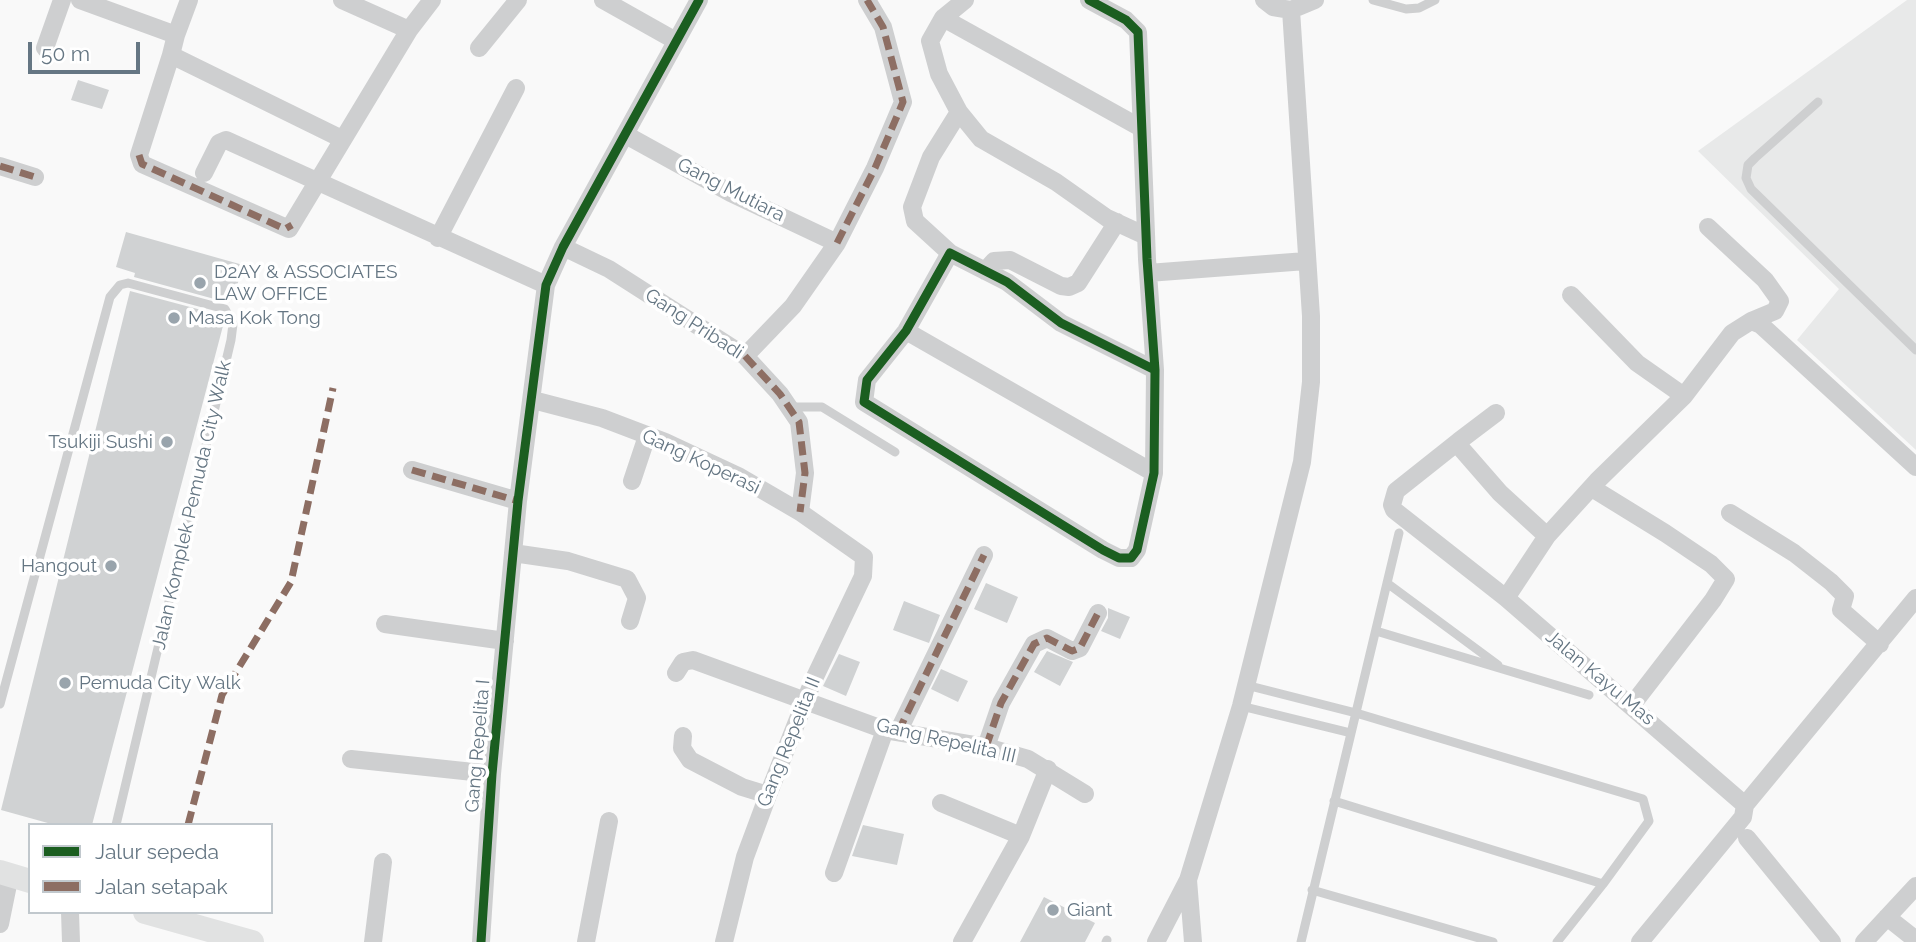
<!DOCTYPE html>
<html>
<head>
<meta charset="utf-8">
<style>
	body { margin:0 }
	#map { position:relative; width:1916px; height:942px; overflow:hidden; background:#f9f9f9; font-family:Raleway,sans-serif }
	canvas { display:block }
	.legend { position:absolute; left:28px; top:823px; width:245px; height:91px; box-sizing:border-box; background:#fff; border:2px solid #c1c8cd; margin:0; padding:9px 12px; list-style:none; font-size:21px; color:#657683 }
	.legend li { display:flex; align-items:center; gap:14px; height:35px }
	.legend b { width:35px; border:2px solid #c1c8cd }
	.scale { position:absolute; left:28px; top:42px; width:112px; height:32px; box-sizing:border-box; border:4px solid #657683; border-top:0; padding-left:9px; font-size:21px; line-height:24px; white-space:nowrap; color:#657683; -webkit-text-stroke:5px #fff; paint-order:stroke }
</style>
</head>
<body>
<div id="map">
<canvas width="1916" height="942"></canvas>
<ul class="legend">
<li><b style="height:9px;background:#1b5e20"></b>Jalur sepeda</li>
<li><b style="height:9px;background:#8d6e63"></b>Jalan setapak</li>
</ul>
<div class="scale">50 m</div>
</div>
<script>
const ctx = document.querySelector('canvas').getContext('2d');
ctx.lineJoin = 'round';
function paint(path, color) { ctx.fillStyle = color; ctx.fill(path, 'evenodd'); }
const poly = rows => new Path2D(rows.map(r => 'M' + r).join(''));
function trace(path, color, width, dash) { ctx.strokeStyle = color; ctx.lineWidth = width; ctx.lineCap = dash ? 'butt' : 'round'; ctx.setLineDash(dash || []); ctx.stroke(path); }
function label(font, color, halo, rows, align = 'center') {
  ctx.font = font + ' Raleway,sans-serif'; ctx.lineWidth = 7; ctx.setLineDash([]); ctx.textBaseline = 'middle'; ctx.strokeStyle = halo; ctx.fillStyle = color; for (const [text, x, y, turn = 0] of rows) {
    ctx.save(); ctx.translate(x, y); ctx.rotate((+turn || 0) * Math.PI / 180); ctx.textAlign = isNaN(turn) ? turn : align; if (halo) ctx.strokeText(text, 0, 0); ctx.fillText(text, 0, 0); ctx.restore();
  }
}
const built = poly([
	[1907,0,1916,0,1916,450,1797,340,1839,289,1698,151]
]);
const building = poly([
	[78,80,109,90,102,109,71,100],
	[126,232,243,265,233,300,230,299,229,303,134,277,135,273,116,267],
	[130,291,220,315,224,322,92,825,55,825,1,810],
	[986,583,1018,597,1007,623,974,609],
	[904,601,940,615,929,643,893,630],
	[1108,608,1130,617,1120,639,1101,631,1108,618],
	[1047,651,1073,662,1060,686,1034,672],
	[839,654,860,662,846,696,823,686],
	[941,669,968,681,958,702,931,689],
	[863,825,904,834,897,865,852,856],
	[1044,897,1095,923,1085,942,1020,942]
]);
const service = poly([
	[1373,0,1406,9,1419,8,1435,0],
	[1818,102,1755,158,1748,165,1746,178,1751,189,1916,350],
	[788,407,822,407,895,452],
	[1387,583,1498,665],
	[1376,631,1589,695],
	[1246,685,1356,713,1643,799,1649,821,1603,884,1334,801],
	[0,704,110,297,120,285,128,283,225,309,233,324,231,340,116,825],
	[1241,706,1351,733],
	[1312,890,1493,942],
	[1106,942,1107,940],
	[1301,942,1399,533],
	[1557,942,1603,884]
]);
const minor = poly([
	[80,0,176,35,171,55,342,139],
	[342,0,409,30],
	[603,0,676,41],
	[965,0,943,18,930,41,939,74,959,112,981,139,1056,182,1107,218,1146,236],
	[1089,0,1126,20,1138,32,1147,259,1155,370,1154,473,1137,550,1131,558,1119,558,1103,550,864,402,867,380,906,331,950,253,1007,282,1061,323,1155,370],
	[1264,0,1273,7,1291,10,1315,0],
	[943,18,1141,128],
	[176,35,189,0],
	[45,48,62,0],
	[479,48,518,0],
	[171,55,139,155,142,164,289,229,409,30,432,0],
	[626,135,731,193,837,243],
	[0,166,35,177],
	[204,173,219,143,226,140,546,285],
	[1708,227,1765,280,1780,301,1775,311,1751,321],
	[438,238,516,88],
	[563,247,609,269,745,356,780,394,799,422,805,473,800,512],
	[950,253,915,221,912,207,931,157,959,112],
	[985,271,994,261,1010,260,1061,286,1069,287,1078,283,1117,222],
	[1148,273,1306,261],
	[1571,295,1637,363,1684,396],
	[906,331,1154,473],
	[745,356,793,306,837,243,875,168,903,102,883,27,867,0],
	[533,400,602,418,665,442,740,477,800,512,864,557,863,576,813,681,768,795,745,857,724,942],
	[1496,413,1459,441,1459,446,1500,493,1547,536],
	[1459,441,1396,491,1392,505,1394,510,1506,598,1745,805,1743,817,1640,942],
	[412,470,518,501],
	[632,481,647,436],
	[1592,488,1665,533,1711,564,1726,579,1713,600,1632,705],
	[1730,513,1794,553,1831,582,1845,596,1841,610,1880,644],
	[513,553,568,561,627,579,637,598,630,621],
	[1506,598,1547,536,1597,481,1684,396,1732,333,1751,321,1761,325,1916,467],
	[385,624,505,641],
	[676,673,683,662,693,660,885,730,986,747,1028,759,1085,794],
	[898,732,984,555],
	[683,736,682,748,690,760,742,787,768,795],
	[986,747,1001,703,1034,644,1047,638,1072,651,1080,648,1098,613],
	[351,759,492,774],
	[941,803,1021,836],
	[1745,805,1916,598],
	[1747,838,1832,942],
	[834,873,885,730],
	[1188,880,1193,942],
	[70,912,71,942],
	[1887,917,1916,940],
	[0,924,10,875],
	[373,942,383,862],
	[481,942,492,774,518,501,546,285,563,247,699,0],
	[586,942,609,821],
	[962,942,1021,836,1048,769],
	[1156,942,1188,880,1241,706,1302,462,1311,382,1311,316,1291,10],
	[1864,942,1916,886]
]);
const secondary = poly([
	[0,872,30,881],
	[145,912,252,942]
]);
const quiet = poly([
	[139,155,142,164,285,229,292,225],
	[0,166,35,177],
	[837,243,875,168,903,102,883,27,867,0],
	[745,356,780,394,799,422,805,473,800,512],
	[412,470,518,501],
	[898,732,984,555],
	[986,747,1001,703,1034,644,1047,638,1072,651,1080,648,1098,613],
	[188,825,222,695,291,582,333,388]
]);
const cycleway = poly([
	[1089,0,1126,20,1138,32,1147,259,1155,370,1154,473,1137,550,1131,558,1119,558,1103,550,864,402,867,380,906,331,950,253,1007,282,1061,323,1155,370],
	[481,942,492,774,518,501,546,285,563,247,699,0]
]);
const markers = [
	[200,283,7,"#99a4ac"],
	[174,318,7,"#99a4ac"],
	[167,442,7,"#99a4ac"],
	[111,566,7,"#99a4ac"],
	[65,683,7,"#99a4ac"],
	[1053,910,7,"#99a4ac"]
];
const streetNames = [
	["Gang Mutiara",731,190,27],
	["Gang Pribadi",694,324,33],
	["Gang Koperasi",701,462,25],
	["Jalan Komplek Pemuda City Walk",192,505,-77],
	["Jalan Kayu Mas",1600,678,40],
	["Gang Repelita III",946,741,13],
	["Gang Repelita II",789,742,-68],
	["Gang Repelita I",478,746,-85]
];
const poiNames = [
	["D2AY & ASSOCIATES",214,272],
	["LAW OFFICE",214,294],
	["Masa Kok Tong",188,318],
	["Tsukiji Sushi",153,442,"right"],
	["Hangout",97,566,"right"],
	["Pemuda City Walk",79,683],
	["Giant",1067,910]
];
paint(built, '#e8e9e9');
paint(building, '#d0d2d3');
trace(service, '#cecfd0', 9);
trace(minor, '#cecfd0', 18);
trace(secondary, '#e1e2e2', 24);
trace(quiet, '#8d6e63', 7, [14, 7]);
trace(cycleway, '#1b5e20', 9);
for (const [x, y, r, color] of markers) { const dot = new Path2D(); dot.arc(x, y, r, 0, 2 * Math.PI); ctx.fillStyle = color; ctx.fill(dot); trace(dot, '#fff', 2.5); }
label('19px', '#657683', '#fff', streetNames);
label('19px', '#657683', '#fff', poiNames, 'left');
</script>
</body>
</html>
